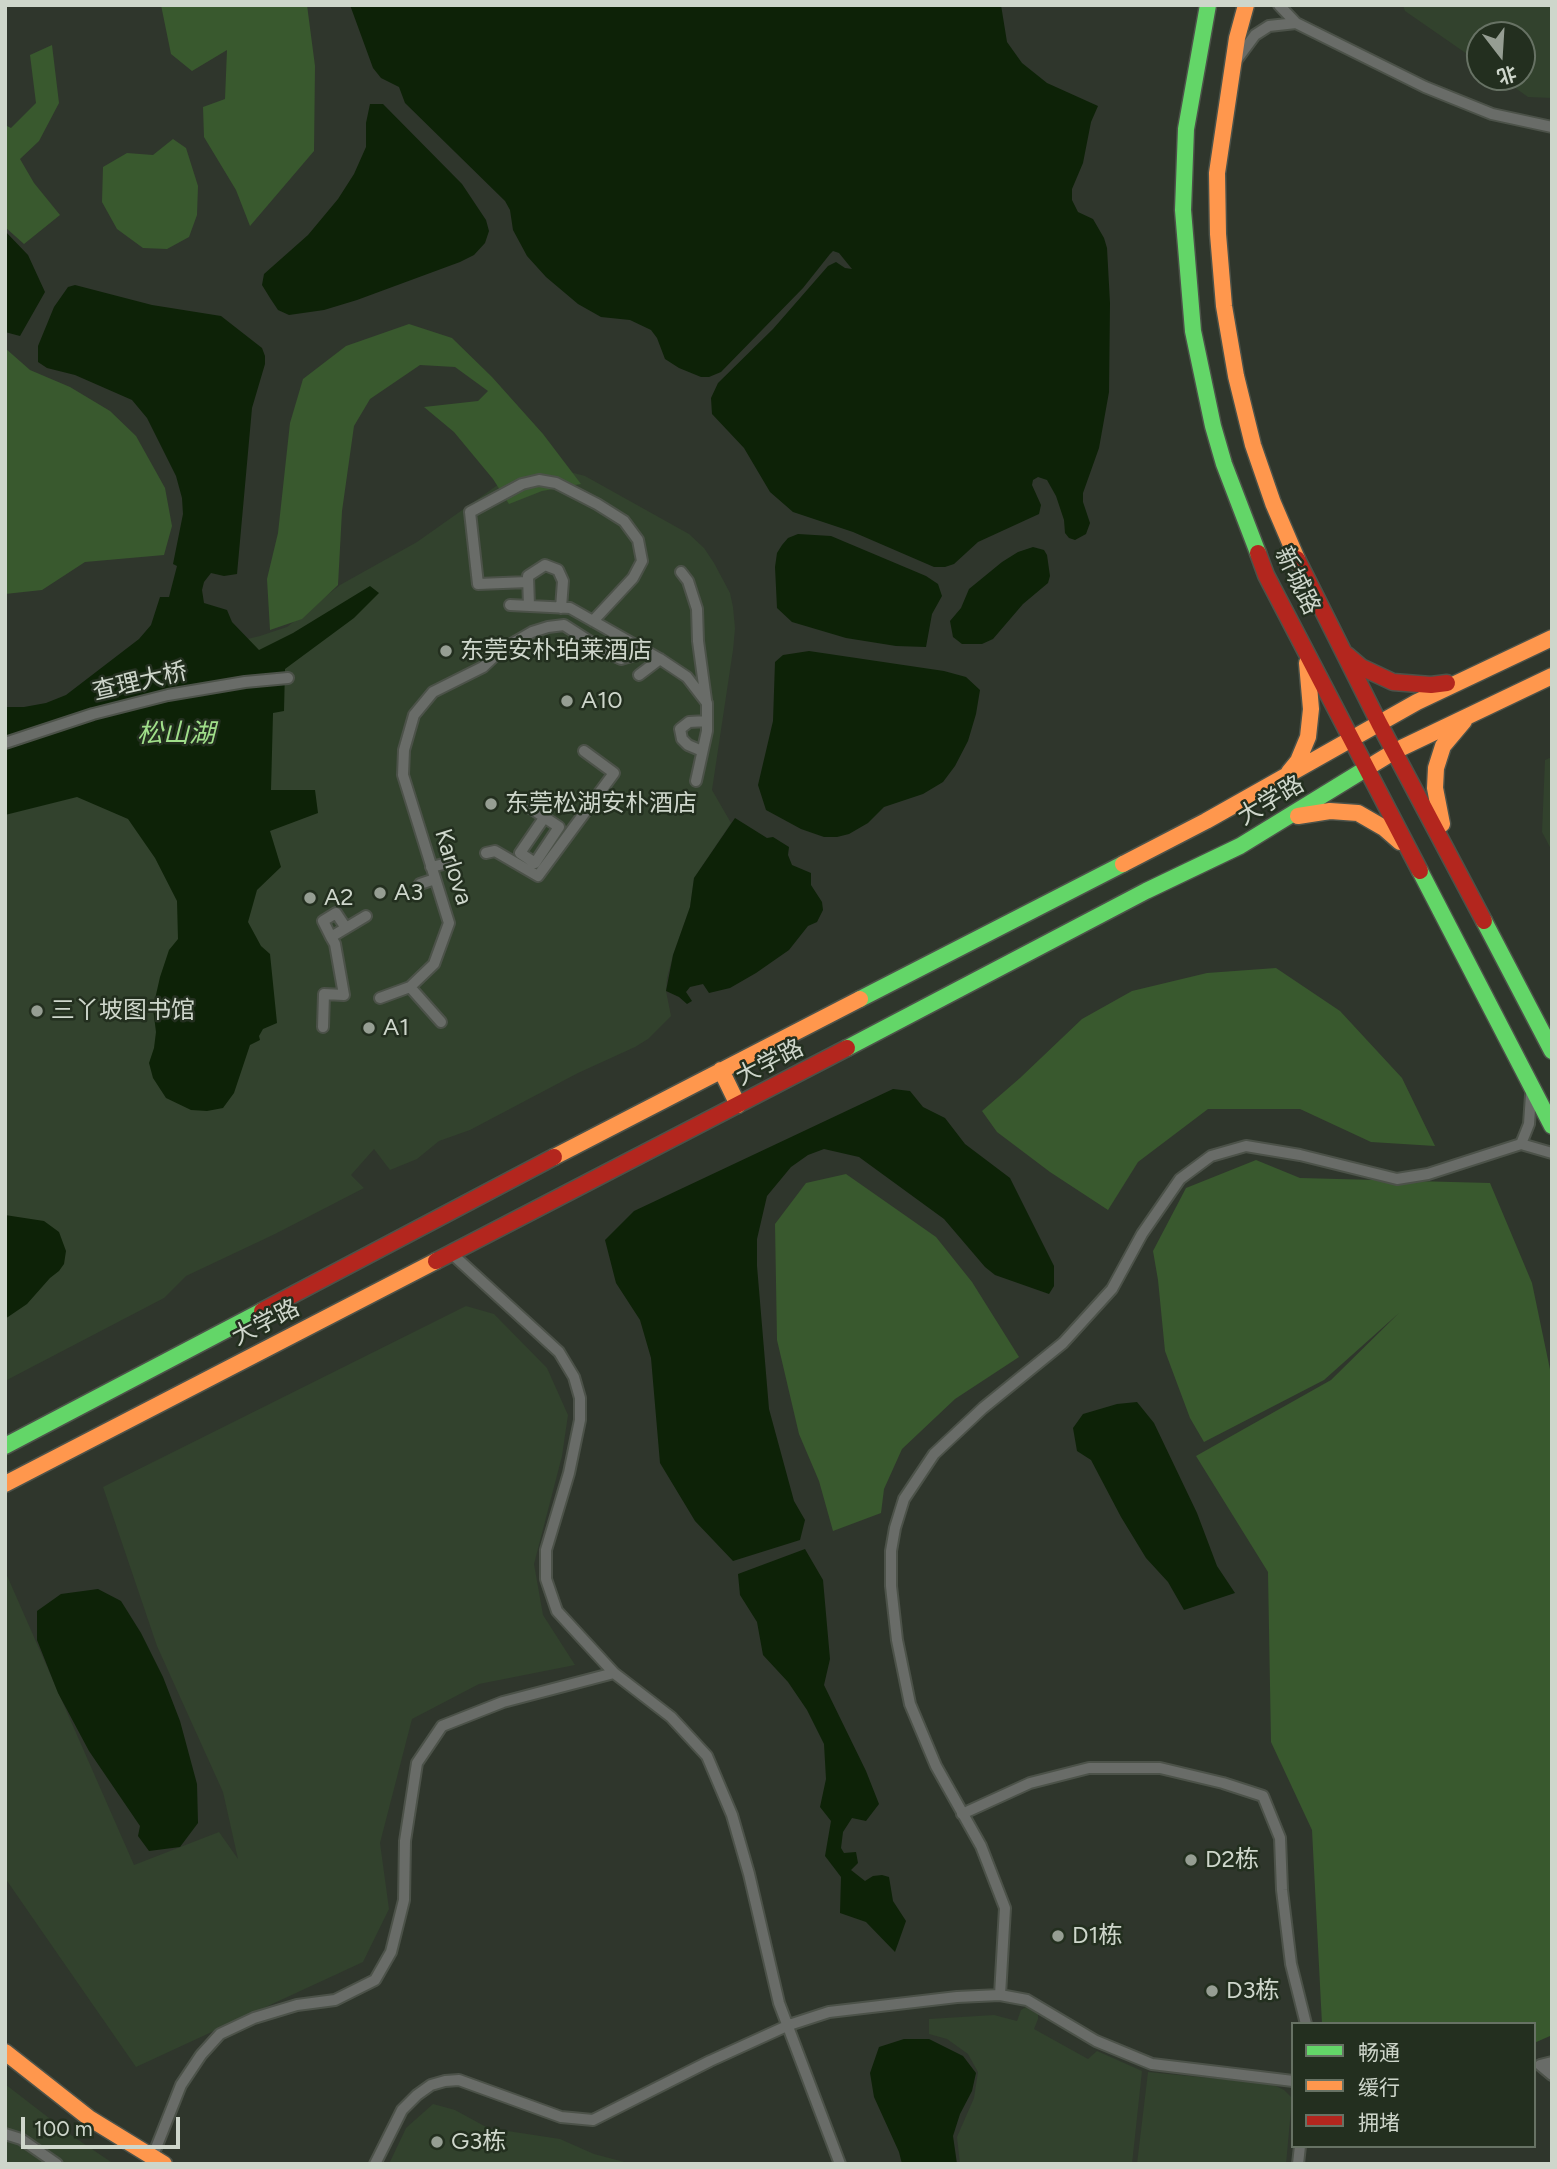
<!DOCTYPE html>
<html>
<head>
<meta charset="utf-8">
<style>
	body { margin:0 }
	#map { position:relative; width:1557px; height:2169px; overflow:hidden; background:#2f362c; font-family:Figtree,"Noto Sans SC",sans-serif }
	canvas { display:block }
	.frame { position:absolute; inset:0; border:7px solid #ced6cb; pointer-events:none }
	.legend { position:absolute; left:1291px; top:2022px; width:245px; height:126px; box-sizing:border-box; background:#232f1f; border:2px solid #677264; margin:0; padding:9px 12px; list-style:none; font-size:21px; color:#ced6cb }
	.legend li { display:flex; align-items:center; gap:14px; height:35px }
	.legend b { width:35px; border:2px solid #677264 }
	.north { position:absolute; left:1466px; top:21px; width:70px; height:70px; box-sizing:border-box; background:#232f1f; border:2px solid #677264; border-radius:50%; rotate:163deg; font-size:19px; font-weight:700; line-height:28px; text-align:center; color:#ced6cb }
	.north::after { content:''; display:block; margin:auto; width:24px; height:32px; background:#969e93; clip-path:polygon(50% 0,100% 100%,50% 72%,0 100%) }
	.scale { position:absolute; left:21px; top:2117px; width:159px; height:32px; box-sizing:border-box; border:4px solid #ced6cb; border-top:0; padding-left:9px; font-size:21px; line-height:24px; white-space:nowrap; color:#ced6cb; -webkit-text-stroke:5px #232f1f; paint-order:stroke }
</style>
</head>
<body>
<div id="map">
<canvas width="1557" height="2169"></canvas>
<div class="frame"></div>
<ul class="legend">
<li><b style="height:9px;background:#63d668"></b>畅通</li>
<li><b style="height:9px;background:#ff974d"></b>缓行</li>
<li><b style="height:9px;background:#b3261e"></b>拥堵</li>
</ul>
<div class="north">北</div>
<div class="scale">100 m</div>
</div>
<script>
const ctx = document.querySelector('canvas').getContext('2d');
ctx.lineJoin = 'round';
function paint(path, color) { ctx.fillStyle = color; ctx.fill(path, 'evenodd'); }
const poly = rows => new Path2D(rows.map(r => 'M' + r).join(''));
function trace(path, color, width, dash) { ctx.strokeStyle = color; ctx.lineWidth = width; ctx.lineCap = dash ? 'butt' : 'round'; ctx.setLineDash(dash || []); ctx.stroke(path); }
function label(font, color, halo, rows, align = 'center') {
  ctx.font = font + ' Figtree,"Noto Sans SC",sans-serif'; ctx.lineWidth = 5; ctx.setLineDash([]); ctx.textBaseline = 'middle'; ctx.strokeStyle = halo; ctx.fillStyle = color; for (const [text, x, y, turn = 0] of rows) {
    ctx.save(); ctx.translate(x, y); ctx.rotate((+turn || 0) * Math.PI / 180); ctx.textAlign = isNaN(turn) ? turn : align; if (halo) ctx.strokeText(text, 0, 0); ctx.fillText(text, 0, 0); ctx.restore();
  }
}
const built = poly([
	[1403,5,1552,5,1552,98,1528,97,1500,77,1522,77,1522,35,1480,35,1480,63,1405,11],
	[555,468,585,476,689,534,704,548,714,563,730,593,733,607,735,628,733,650,712,790,731,823,694,878,690,907,673,955,667,978,666,991,671,1016,648,1039,635,1047,578,1073,470,1130,439,1141,417,1159,390,1170,374,1149,351,1175,364,1188,275,1234,186,1276,164,1298,5,1381,5,718,100,690,163,659,260,636,287,627,340,585,417,542,516,472],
	[1552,757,1552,851,1542,832,1545,760],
	[466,1306,494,1314,547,1368,568,1415,562,1456,534,1564,543,1615,575,1665,479,1684,412,1719,380,1843,389,1909,363,1962,136,2067,5,1878,5,1571,134,1865,219,1832,238,1859,223,1792,157,1646,103,1487],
	[1026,2007,1038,2014,1038,2019,1034,2029,1088,2059,1097,2051,1142,2071,1132,2164,960,2164,957,2137,974,2098,978,2072,968,2054,947,2039,929,2034,929,2019,994,2015,1017,2021,1021,2010],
	[1148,2072,1272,2084,1284,2090,1292,2098,1286,2164,1137,2164],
	[5,2084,71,2135,114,2164,5,2164],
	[433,2104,455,2110,488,2128,560,2139,594,2154,632,2164,389,2164,406,2128]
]);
const green = poly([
	[161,5,307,5,315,66,314,151,250,226,236,190,204,137,203,107,225,99,227,50,192,71,171,54],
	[52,45,59,103,39,141,20,159,34,183,60,215,24,244,5,227,5,125,11,128,36,103,30,55],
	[173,139,186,148,198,186,197,215,189,237,167,249,143,248,117,229,102,202,103,167,127,153,153,155],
	[409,324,452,338,492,377,543,434,581,484,542,491,509,504,493,479,454,432,424,407,478,401,488,391,455,367,420,365,370,399,354,426,342,511,338,585,302,619,270,630,267,579,278,533,290,423,303,379,346,346],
	[5,348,30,370,70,387,110,411,136,436,165,488,172,526,164,555,85,562,42,590,5,594],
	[1276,968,1340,1011,1402,1078,1435,1146,1371,1142,1300,1109,1208,1109,1138,1162,1108,1210,1050,1172,997,1132,982,1111,1020,1078,1082,1019,1132,991,1207,973],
	[1256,1160,1300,1178,1490,1183,1532,1283,1552,1379,1552,2024,1550,2036,1534,2043,1534,2024,1322,2024,1312,1830,1271,1742,1268,1572,1196,1456,1331,1380,1399,1313,1324,1380,1204,1442,1190,1418,1165,1351,1158,1280,1153,1251,1186,1188],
	[846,1174,936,1237,972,1282,1019,1357,955,1399,902,1449,884,1489,881,1513,833,1531,819,1481,799,1434,777,1340,775,1224,806,1183]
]);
const water = poly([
	[350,5,1001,5,1007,42,1022,63,1047,83,1098,106,1091,122,1083,163,1072,189,1072,200,1078,212,1093,219,1104,238,1107,248,1110,303,1109,392,1099,448,1083,493,1083,502,1090,523,1086,534,1075,540,1069,538,1065,533,1064,520,1056,496,1047,480,1038,477,1033,480,1032,485,1041,505,1039,514,978,542,954,564,945,567,934,567,853,532,793,512,770,492,744,448,712,414,711,398,718,383,773,329,828,266,836,262,845,268,852,269,839,253,833,251,830,254,803,288,721,372,709,377,701,377,679,368,665,359,657,338,651,330,630,320,601,317,578,304,546,277,527,256,513,230,510,210,505,201,405,103,399,87,381,78,373,68],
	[370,104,383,104,462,184,486,220,489,231,485,243,474,255,460,262,357,300,324,310,289,315,278,310,270,298,262,285,264,274,308,235,338,199,354,174,366,147,366,123],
	[5,231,28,255,45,292,20,336,5,332],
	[75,285,152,305,221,316,262,348,265,356,265,364,252,408,237,574,224,576,211,573,204,582,202,590,204,603,227,610,232,622,259,650,293,633,370,586,379,593,354,618,285,669,284,711,273,713,271,790,315,790,318,813,270,831,281,867,257,890,248,922,261,946,270,954,277,1023,263,1029,259,1036,260,1040,250,1045,234,1093,223,1108,207,1111,191,1110,166,1098,153,1078,149,1063,154,1048,156,1032,153,1008,160,977,169,950,178,939,177,901,155,858,128,819,77,797,5,815,5,707,24,707,46,703,66,695,139,639,151,625,160,597,169,597,177,566,173,564,183,514,182,498,176,476,147,418,132,400,75,375,47,368,38,362,38,346,54,307,68,287],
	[798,534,831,536,926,576,938,584,942,596,932,614,926,647,896,646,846,638,792,622,777,608,775,567,777,553,782,545,788,538],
	[1033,547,1044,550,1047,555,1050,576,1048,583,1023,604,993,639,982,644,962,644,953,637,950,621,961,608,969,589,1002,562,1018,552],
	[809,651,944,671,966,677,980,690,976,714,968,741,955,766,943,782,923,794,884,807,868,823,849,834,837,837,824,837,801,829,766,810,758,785,773,721,775,662,783,655],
	[735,818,767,838,773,837,789,847,788,855,792,865,811,873,811,885,822,902,823,910,817,922,808,926,789,950,756,973,730,988,709,993,703,984,690,987,686,992,692,1001,687,1004,679,997,666,991,673,955,690,907,694,878],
	[893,1089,910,1091,923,1107,945,1118,965,1144,1010,1178,1054,1266,1054,1286,1049,1294,995,1275,985,1267,944,1219,859,1157,824,1149,808,1155,791,1167,767,1196,757,1239,757,1266,769,1409,794,1501,805,1520,800,1540,733,1561,695,1521,660,1463,651,1358,640,1320,616,1283,605,1240,634,1211],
	[5,1215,44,1221,59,1232,66,1251,64,1264,59,1271,50,1278,27,1304,5,1319],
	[1137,1402,1154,1423,1197,1513,1217,1566,1235,1593,1184,1610,1168,1582,1146,1558,1121,1517,1091,1460,1077,1451,1073,1428,1083,1414,1117,1404],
	[805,1549,823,1580,830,1659,824,1685,866,1771,879,1804,866,1821,852,1818,843,1832,841,1848,844,1853,856,1852,858,1863,851,1870,865,1881,873,1876,882,1875,889,1877,893,1901,906,1921,895,1952,866,1922,840,1913,841,1877,825,1856,831,1821,820,1807,826,1779,824,1744,807,1710,788,1682,763,1655,757,1622,740,1595,738,1574],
	[98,1589,121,1601,141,1633,163,1677,180,1721,197,1784,198,1823,180,1847,149,1851,138,1836,140,1826,89,1751,58,1693,37,1640,37,1611,61,1594],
	[904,2039,929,2039,963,2056,976,2073,972,2091,960,2114,953,2136,957,2164,902,2164,899,2152,874,2097,870,2073,879,2047]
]);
const street = poly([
	[1279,5,1296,23,1425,87,1492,114,1552,127],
	[1235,62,1255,35,1269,26,1296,23],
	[681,572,688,581,697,609,698,641,706,700],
	[528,582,478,584,470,512,522,484,539,480,556,483,597,504,624,521,638,540,642,561,633,578,593,621],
	[510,605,570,608,660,659,687,677,707,703,707,731,696,781],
	[529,606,528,576,545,565,558,570,563,581,561,608],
	[639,675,660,659],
	[5,743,93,714,168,695,245,682,288,678],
	[702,751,688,745,682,739,680,729,689,722,707,721],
	[529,807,559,827,535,863,520,853,544,818],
	[486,853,495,851,538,876,614,773,584,751],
	[431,867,452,862],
	[420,884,435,879],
	[346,928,366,916],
	[410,987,441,1022],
	[380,998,410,987,434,964,449,923,403,775,404,750,414,715,433,692,483,667,501,650,532,632,548,627,564,625,606,652,621,659,634,655,642,648],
	[323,1027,324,994,344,995,335,944,331,937,323,921,336,913,346,928,331,937],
	[1531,1095,1529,1124,1521,1144,1552,1153],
	[451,1253,559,1352,574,1377,580,1398,580,1420,569,1473,546,1550,546,1579,557,1611,614,1673,671,1717,707,1756,732,1815,749,1874,779,2003,840,2164],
	[962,1814,1030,1783,1089,1768,1160,1768,1223,1783,1263,1796,1280,1838,1282,1890,1291,1964,1306,2024],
	[1000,1995,1005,1908,981,1846,936,1766,910,1704,897,1640,891,1586,891,1551,895,1528,904,1499,934,1454,983,1408,1063,1343,1112,1289,1142,1234,1180,1179,1211,1156,1246,1146,1300,1155,1397,1179,1428,1174,1521,1144],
	[1552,2062,1540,2065,1552,2075],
	[5,2134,21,2139,57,2164],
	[152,2158,181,2085,201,2055,220,2034,254,2018,297,2005,335,2000,375,1980,391,1952,404,1900,405,1841,417,1763,442,1726,503,1702,614,1673],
	[375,2164,402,2110,417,2095,431,2085,445,2081,459,2080,561,2117,593,2120,710,2061,789,2025,829,2012,957,1997,1000,1995,1027,2000,1096,2041,1152,2064,1293,2081],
	[1298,2164,1300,2146]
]);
const fast = poly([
	[1208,5,1186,129,1183,210,1193,331,1213,426,1224,464,1258,553],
	[1420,871,1552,1126],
	[1484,921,1552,1051],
	[860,999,1123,864],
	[847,1048,1146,891,1240,846,1372,765],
	[5,1446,262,1311]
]);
const slow = poly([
	[1246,5,1237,38,1217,173,1218,234,1224,306,1236,376,1253,445,1273,503,1297,559],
	[1372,765,1395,751,1552,676],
	[1289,772,1298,761,1308,737,1311,709,1307,663],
	[1298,816,1330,811,1358,813,1384,828,1400,842],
	[1442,824,1435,788,1436,768,1443,746,1464,721],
	[1123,864,1206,821,1417,702,1552,638],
	[721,1070,738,1105],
	[554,1157,860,999],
	[5,1484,436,1261],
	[5,2052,89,2118,164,2164]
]);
const jam = poly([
	[1258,553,1266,575,1420,871],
	[1297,559,1379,723,1484,921],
	[1347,655,1361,667,1393,682,1431,685,1447,683],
	[436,1261,847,1048],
	[262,1311,554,1157]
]);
const markers = [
	[446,651,7,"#969e93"],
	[567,701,7,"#969e93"],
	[491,804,7,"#969e93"],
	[380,893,7,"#969e93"],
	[310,898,7,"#969e93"],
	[37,1011,7,"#969e93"],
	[369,1028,7,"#969e93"],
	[1191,1860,7,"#969e93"],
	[1058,1936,7,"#969e93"],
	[1212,1991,7,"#969e93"],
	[437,2142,7,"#969e93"]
];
const streetNames = [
	["新城路",1297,581,64],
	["查理大桥",140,682,-13],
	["大学路",1271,801,-31],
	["Karlova",453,867,73],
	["大学路",770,1063,-27],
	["大学路",266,1323,-27]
];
const poiNames = [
	["东莞安朴珀莱酒店",460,651],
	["A10",581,701],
	["东莞松湖安朴酒店",505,804],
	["A3",394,893],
	["A2",324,898],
	["三丫坡图书馆",51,1011],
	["A1",383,1028],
	["D2栋",1205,1860],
	["D1栋",1072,1936],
	["D3栋",1226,1991],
	["G3栋",451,2142]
];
const waterNames = [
	["松山湖",176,734]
];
paint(built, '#32422d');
paint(green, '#39592e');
paint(water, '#0d2207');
trace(street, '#4c5249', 14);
trace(fast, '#4c5249', 19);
trace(slow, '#4c5249', 19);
trace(jam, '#4c5249', 19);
trace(street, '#696c68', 10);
trace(fast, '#63d668', 16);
trace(slow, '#ff974d', 16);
trace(jam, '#b3261e', 16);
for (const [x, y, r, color] of markers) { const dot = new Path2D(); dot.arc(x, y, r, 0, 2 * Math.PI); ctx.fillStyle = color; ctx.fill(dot); trace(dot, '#232f1f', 2.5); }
label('24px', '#ced6cb', '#232f1f', streetNames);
label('24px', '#ced6cb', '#232f1f', poiNames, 'left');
label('italic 26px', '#a0df8a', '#232f1f', waterNames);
</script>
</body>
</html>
